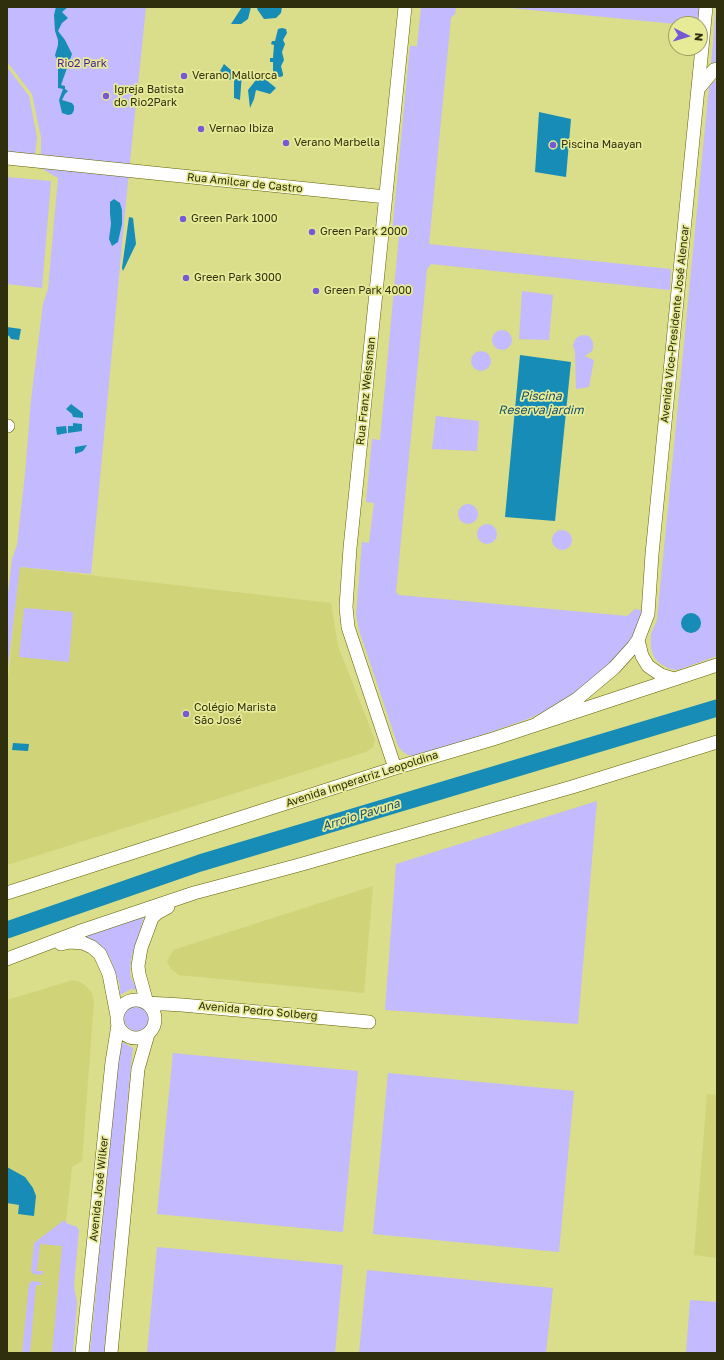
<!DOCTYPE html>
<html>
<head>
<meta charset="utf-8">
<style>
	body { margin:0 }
	#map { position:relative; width:724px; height:1360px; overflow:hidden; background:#dadd8a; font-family:"Golos Text",sans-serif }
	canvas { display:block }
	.frame { position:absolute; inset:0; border:8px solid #2f2f0d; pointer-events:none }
	.north { position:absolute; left:668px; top:16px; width:40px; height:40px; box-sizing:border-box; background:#e7ea97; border:1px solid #9d9f60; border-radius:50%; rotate:95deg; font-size:11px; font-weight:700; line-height:16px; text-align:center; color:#2f2f0d }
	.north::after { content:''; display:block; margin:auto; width:14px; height:18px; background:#765ad5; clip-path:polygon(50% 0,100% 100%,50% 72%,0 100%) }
</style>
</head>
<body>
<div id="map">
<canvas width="724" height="1360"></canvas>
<div class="frame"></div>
<div class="north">N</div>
</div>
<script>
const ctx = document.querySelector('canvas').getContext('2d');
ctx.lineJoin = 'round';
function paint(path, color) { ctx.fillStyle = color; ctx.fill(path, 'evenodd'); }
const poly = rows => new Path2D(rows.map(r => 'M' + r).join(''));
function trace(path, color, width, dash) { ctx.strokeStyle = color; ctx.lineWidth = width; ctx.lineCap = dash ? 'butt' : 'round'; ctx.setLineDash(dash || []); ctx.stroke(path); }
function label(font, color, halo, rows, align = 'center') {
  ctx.font = font + ' "Golos Text",sans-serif'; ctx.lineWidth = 3.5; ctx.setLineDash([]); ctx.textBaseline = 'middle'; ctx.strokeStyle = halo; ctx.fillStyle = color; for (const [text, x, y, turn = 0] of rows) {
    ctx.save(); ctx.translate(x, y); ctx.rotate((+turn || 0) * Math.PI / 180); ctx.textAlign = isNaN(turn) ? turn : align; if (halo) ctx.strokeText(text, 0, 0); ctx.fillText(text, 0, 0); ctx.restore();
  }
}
const built = poly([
	[19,567,331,603,338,646,375,740,373,747,366,752,7,865,7,689],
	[373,886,364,993,179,975,171,969,167,962,173,950],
	[73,980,80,982,86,986,92,993,94,1002,82,1161,72,1167,66,1221,62,1353,7,1353,7,1000],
	[707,1094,717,1095,717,1258,694,1255]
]);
const green = poly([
	[7,7,146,7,128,181,91,574,20,567,7,676,7,602,12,559,17,545,25,474,31,400,43,304,48,289,58,178,41,168,41,137,32,94,7,62],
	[421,7,456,7,455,14,451,18,429,244,671,269,670,290,431,264,427,269,396,592,399,595,627,616,635,609,646,611,630,642,597,678,567,701,528,719,476,737,414,756,408,755,402,751,398,746,359,630,356,615,362,542,369,543,374,503,366,502,372,439,380,440,399,235,392,233,410,46,417,46],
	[501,7,699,7,698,24,676,24],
	[716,7,717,63,711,66],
	[7,67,29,96,37,137,35,155,7,152],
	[717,79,717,656,678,670,670,669,659,663,654,657,651,648,651,634,657,620,709,87],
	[7,177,51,181,42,288,7,284],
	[522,291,553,295,549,340,519,339],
	'492 340a10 10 0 1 1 20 0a10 10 0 1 1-20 0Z',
	[582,335,589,336,593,342,593,349,591,352,585,356,594,360,589,387,576,389,575,352,573,345,576,338],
	'471 361a10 10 0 1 1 20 0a10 10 0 1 1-20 0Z',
	[436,416,479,421,477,451,432,449],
	'458 514a10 10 0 1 1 20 0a10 10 0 1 1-20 0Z',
	'477 534a10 10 0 1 1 20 0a10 10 0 1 1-20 0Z',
	'552 540a10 10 0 1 1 20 0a10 10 0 1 1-20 0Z',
	[24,608,73,612,69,662,19,657],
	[597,801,578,1024,385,1010,396,864],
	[144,917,131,959,130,971,131,978,137,990,131,989,120,995,120,985,110,958,94,941,84,935],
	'124 1018a13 13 0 1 1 26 0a13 13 0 1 1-26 0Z',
	[120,1041,133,1048,131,1064,104,1353,90,1353],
	[173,1053,358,1071,343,1232,157,1214],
	[388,1073,574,1091,559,1252,373,1234],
	[63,1221,66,1221,66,1223,77,1227,79,1230,74,1286,77,1302,73,1353,52,1353,62,1246,40,1244,37,1271,43,1271,43,1273,41,1275,33,1274,31,1271,34,1243],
	[157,1247,343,1265,335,1353,147,1353],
	[367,1270,553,1288,546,1353,359,1353],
	[32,1281,40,1282,42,1284,42,1285,36,1285,30,1352,35,1353,22,1353,29,1284],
	[690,1300,717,1302,717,1353,686,1353]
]);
const water = poly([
	[56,7,68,7,62,12,68,18,62,23,58,31,65,40,72,54,61,85,65,86,65,89,68,91,65,94,62,100,72,103,74,106,74,110,72,114,68,115,62,113,59,100,63,89,58,88,58,63,55,55,58,45,58,40,55,31,54,15],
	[242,7,251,7,248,19,241,24,231,24],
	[258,7,282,7,281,13,276,18,264,19,257,9],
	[282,28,286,29,287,33,283,40,285,44,282,52,284,60,281,66,283,74,283,76,280,77,276,76,273,72,273,62,270,62,270,58,273,58,274,45,271,44,272,41,275,41,278,29],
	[224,64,232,71,242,73,240,100,234,98,234,80,226,79,220,71],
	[265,79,276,88,270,94,256,90,254,99,250,108,248,90,256,80],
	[539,112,571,119,566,177,535,172],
	[114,199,120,203,122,210,122,224,118,242,112,246,109,239,111,224,110,213,110,202],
	[129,217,133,218,136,244,123,271,122,268],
	[7,327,21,329,19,340,11,339,9,336,7,335],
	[520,355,571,362,555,521,505,517],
	[71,404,83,413,83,418,73,417,72,414,66,409],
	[73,423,82,424,82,431,68,433,68,426,73,426],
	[66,426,67,433,57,435,56,427],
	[87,445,83,451,75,454,75,447],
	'681 623a10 10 0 1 1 20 0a10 10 0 1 1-20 0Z',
	[13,743,29,744,28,751,12,750],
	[7,1167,25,1177,33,1188,36,1196,34,1216,18,1214,19,1205,7,1203]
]);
const river = poly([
	[7,930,200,863,717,708]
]);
const minor = poly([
	[698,89,714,70,717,69],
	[7,158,386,197],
	[7,426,8,426],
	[638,640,642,656,648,666,661,675,674,679],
	[538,723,577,699,614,668,633,647,638,640,648,614,652,554,706,7],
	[395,768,348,627,346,607,350,548,405,7],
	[7,893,395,768,493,739,717,665],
	[168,907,157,913,152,918,141,948,138,966,139,974,147,1003,182,1005,369,1022],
	[61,944,70,942,83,943,92,947,100,954,109,974,117,1016],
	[7,959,78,932,194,893,299,865,572,787,717,742],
	'117 1019a19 19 0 1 1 38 0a19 19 0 1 1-38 0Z',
	[82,1353,112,1062,118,1025],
	[111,1353,138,1069,148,1034]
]);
const markers = [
	[184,76,4,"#765ad5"],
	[106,96,4,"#765ad5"],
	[201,129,4,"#765ad5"],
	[286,143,4,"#765ad5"],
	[553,145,4,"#765ad5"],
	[183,219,4,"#765ad5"],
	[312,232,4,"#765ad5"],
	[186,278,4,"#765ad5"],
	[316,291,4,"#765ad5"],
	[186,714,4,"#765ad5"]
];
const parkNames = [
	["Rio2 Park",82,64]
];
const poiNames = [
	["Verano Mallorca",192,76],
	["Igreja Batista",114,90],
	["do Rio2Park",114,103],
	["Vernao Ibiza",209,129],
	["Verano Marbella",294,143],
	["Piscina Maayan",561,145],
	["Green Park 1000",191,219],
	["Green Park 2000",320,232],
	["Green Park 3000",194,278],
	["Green Park 4000",324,291],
	["Colégio Marista",194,708],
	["São José",194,721]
];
const streetNames = [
	["Rua Amilcar de Castro",245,183,6],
	["Avenida Vice-Presidente José Alencar",675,324,-84],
	["Rua Franz Weissman",366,391,-84],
	["Avenida Imperatriz Leopoldina",362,779,-18],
	["Avenida Pedro Solberg",258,1011,5],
	["Avenida José Wilker",99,1189,-84]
];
const waterNames = [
	["Piscina",541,396],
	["Reserva jardim",541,410],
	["Arroio Pavuna",361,815,-17]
];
paint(built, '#d1d378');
paint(green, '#c3baff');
paint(water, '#168cb7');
trace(river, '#168cb7', 17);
trace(minor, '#616100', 14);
trace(minor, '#fff', 13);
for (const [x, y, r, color] of markers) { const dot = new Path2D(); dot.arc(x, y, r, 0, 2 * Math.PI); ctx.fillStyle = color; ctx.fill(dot); trace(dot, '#e7ea97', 1.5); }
label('11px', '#462295', '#e7ea97', parkNames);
label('11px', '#2f2f0d', '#e7ea97', poiNames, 'left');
label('11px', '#2f2f0d', '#e7ea97', streetNames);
label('italic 12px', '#185168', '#e7ea97', waterNames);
</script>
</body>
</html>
